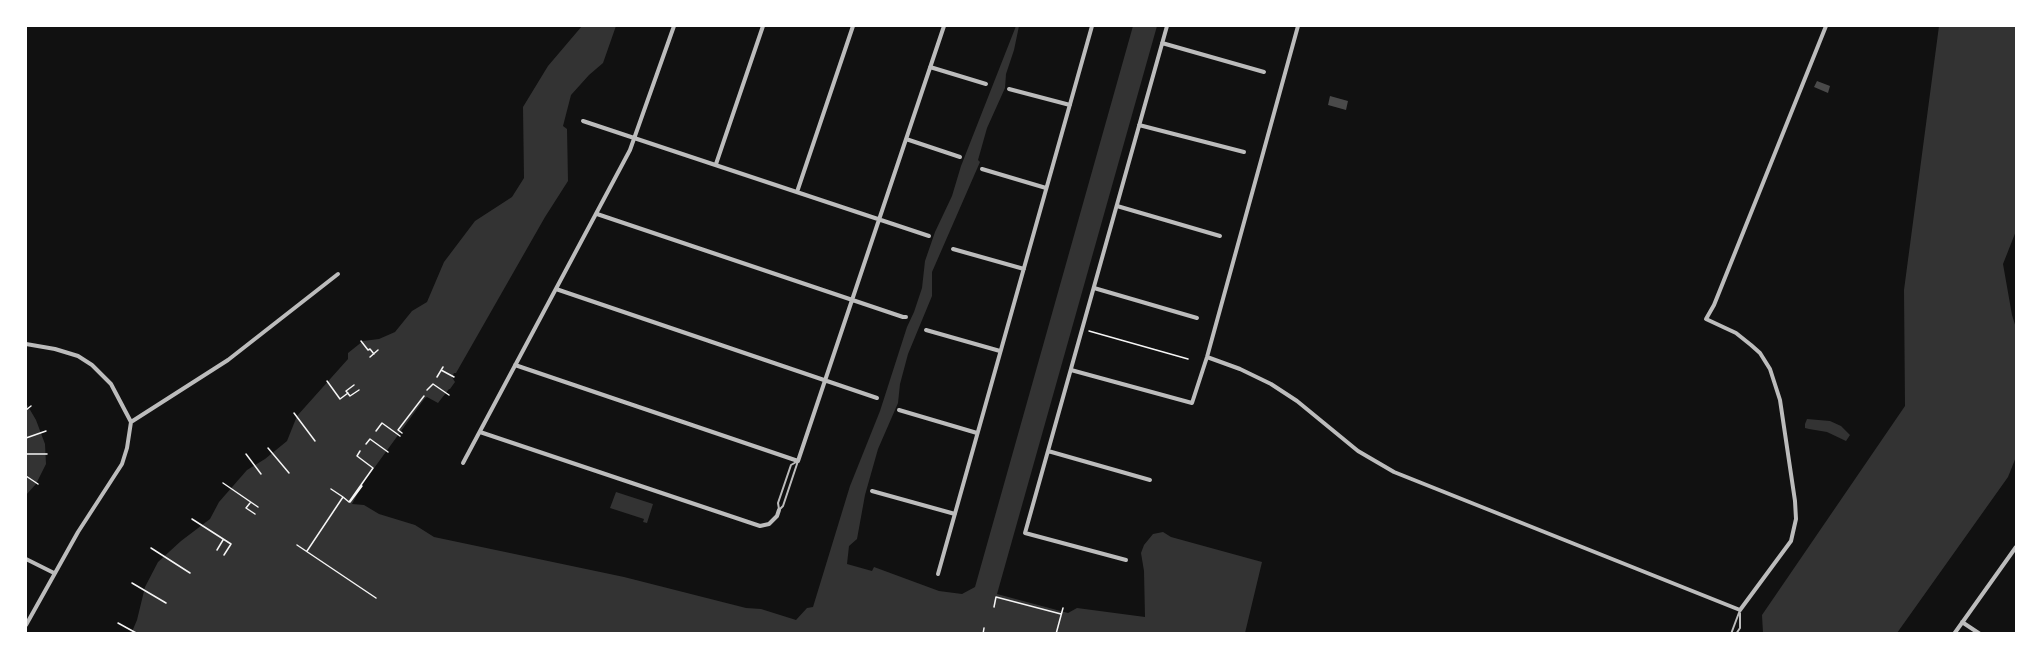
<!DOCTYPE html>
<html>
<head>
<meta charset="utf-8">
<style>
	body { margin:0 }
	#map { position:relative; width:2042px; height:659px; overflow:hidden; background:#111; font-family:Lato,sans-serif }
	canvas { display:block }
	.frame { position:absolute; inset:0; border:27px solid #fff; pointer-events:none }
</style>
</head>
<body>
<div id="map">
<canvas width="2042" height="659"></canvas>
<div class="frame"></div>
</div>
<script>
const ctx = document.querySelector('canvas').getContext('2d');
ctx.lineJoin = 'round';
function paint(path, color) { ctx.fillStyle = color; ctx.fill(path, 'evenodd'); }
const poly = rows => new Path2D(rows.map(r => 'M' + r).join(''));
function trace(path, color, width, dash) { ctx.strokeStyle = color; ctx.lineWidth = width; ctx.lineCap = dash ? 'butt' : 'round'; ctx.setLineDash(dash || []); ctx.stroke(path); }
const water = poly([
	[582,26,616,26,603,63,589,75,571,95,563,126,567,129,568,181,545,217,456,373,454,373,452,377,455,382,450,389,449,389,438,403,427,397,425,398,364,482,352,504,364,505,379,514,415,525,434,537,624,577,746,608,761,609,796,620,807,608,813,607,850,486,880,411,907,327,914,312,922,288,925,261,935,232,952,196,961,166,1016,26,1019,26,1014,50,1006,74,1005,88,987,128,978,160,980,162,932,272,932,296,908,354,900,384,898,403,878,449,865,495,857,539,849,546,847,564,872,571,874,567,939,591,962,594,975,587,1133,26,1157,26,997,594,1068,613,1077,608,1145,617,1144,571,1141,553,1144,545,1153,534,1163,532,1171,537,1262,562,1245,633,131,634,137,620,145,587,158,562,181,541,210,519,219,502,247,470,265,459,287,441,297,416,348,359,348,353,363,341,379,339,395,332,412,311,427,302,444,262,475,221,512,197,524,178,523,107,548,66],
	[1939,26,2016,26,2016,231,2003,264,2012,315,2016,328,2016,457,2008,477,1897,633,1763,633,1762,615,1905,406,1904,290],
	[26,403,36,420,45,444,46,464,36,484,26,495],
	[1807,419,1830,421,1841,426,1850,435,1846,441,1827,432,1809,429,1805,428,1805,424],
	[616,492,653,504,647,523,643,522,644,519,610,508]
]);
const building = poly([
	[1817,81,1830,86,1828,93,1814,87],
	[1330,96,1348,101,1346,110,1328,105]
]);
const path = poly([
	[1089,331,1188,359],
	[361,341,368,350,370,349,374,354],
	[370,357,378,350],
	[441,370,454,377],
	[437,377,443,367],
	[327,381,340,399,348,393],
	[354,385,346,391,350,396,359,390],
	[427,390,433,384,449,395],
	[26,410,31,406],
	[294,413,315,441],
	[376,431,382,423,400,436],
	[402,433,398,430,424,396],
	[26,438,46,431],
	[366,444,370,439,388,452],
	[268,448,289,473],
	[26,454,47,454],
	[246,454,261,474],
	[26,476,38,484],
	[223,483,258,507],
	[331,489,343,497],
	[350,502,362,486],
	[250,503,246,508,255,514],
	[192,519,231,544,224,555],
	[297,545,376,598],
	[151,548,190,573],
	[217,550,223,540],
	[307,551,343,497,349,502,373,468,357,456,360,451],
	[132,583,166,603],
	[994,607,996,597,1061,614],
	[118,623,138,634],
	[983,634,984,628],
	[1056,634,1063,608]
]);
const service = poly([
	[779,509,778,503,791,465,798,461],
	[779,510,783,506,798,461],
	[1731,634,1740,610],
	[1736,634,1740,628,1740,613]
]);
const minor = poly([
	[1162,43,1264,72],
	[930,67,986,84],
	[1009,89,1070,105],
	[583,121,929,236],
	[1139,125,1244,152],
	[906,139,960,157],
	[716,164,763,26],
	[982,169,1046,188],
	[797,192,853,26],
	[1117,206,1220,236],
	[597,214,903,317,906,317],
	[953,249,1024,269],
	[1094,288,1197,318],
	[556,289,877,398],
	[926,330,1000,351],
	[26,344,55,349,78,356,92,365,111,384,131,422,127,448,122,464,78,532,26,625],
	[1207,357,1240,369,1271,384,1297,401,1358,451,1394,472,1740,610,1791,541,1796,519,1795,501,1780,400,1770,369,1760,353,1751,345,1736,333,1706,319,1714,305,1826,26],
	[515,365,798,461,944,26],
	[1071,370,1192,403,1207,357,1298,26],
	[899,410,977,433],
	[131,422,228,360,338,274],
	[480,432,760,526,769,524,777,516,779,510],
	[1048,451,1150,480],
	[463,463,630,150,674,26],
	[872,491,955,514],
	[26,559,54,573],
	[1126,560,1025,533,1167,26],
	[938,574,1092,26],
	[1962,622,1980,634],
	[1954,634,2016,547]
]);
paint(water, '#333');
paint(building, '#4a4a4a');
trace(path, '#f5f5f5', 1.5);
trace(service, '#bcbcbc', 2);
trace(minor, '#bcbcbc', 4);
</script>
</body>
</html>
